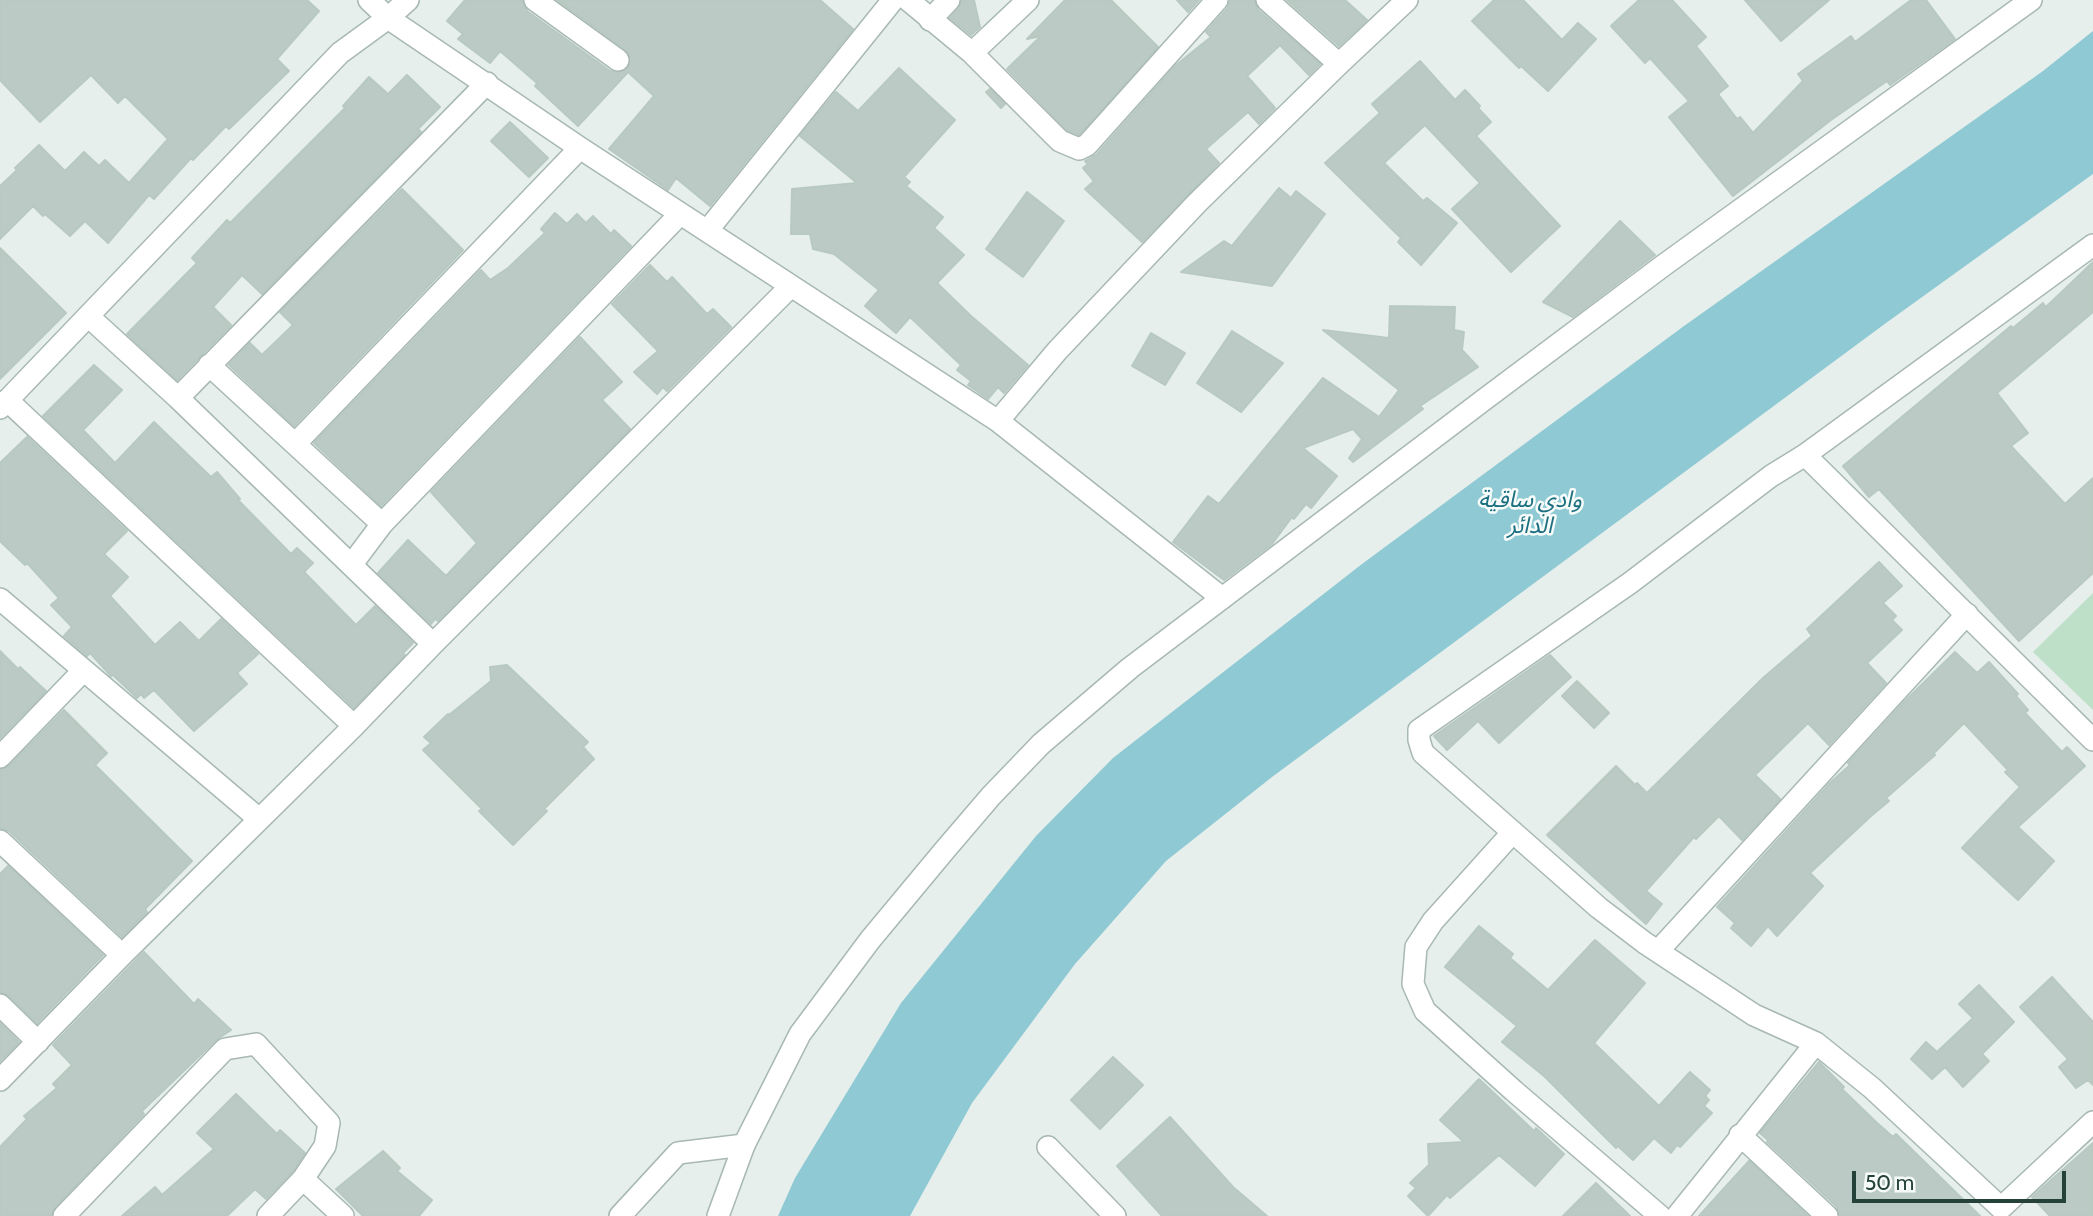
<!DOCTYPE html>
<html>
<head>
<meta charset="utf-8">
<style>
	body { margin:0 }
	#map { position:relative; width:2093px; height:1216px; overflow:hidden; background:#e6efeb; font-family:Cabin,sans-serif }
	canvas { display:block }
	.scale { position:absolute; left:1852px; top:1171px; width:214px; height:32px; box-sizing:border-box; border:4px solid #24423a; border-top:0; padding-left:9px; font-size:21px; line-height:24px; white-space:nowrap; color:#24423a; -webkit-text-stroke:5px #f7fbf9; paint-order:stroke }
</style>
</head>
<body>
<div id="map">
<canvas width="2093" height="1216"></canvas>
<div class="scale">50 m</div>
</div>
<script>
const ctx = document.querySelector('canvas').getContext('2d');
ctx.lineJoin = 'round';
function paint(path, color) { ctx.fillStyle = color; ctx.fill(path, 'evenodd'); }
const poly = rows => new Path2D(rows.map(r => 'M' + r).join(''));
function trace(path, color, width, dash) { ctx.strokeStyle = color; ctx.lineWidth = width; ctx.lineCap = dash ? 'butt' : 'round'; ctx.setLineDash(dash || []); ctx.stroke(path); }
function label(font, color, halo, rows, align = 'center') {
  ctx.font = font + ' Cabin,"Noto Sans Arabic",sans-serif'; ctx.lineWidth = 5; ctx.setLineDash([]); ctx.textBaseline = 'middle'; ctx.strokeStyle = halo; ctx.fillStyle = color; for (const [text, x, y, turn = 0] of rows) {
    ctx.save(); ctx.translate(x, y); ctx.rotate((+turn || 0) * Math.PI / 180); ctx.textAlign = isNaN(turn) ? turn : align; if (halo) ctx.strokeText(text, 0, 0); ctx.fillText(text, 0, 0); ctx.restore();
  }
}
const green = poly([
	[2093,593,2093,710,2033,652]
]);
const water = poly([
	[2093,31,2093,174,1886,323,1272,777,1166,861,1075,964,972,1103,910,1216,778,1216,795,1178,901,1003,1036,836,1113,758,1362,564,1684,326,2043,71]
]);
const building = poly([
	[0,0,307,0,319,11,277,59,289,71,229,129,226,126,193,160,191,158,154,199,149,195,108,243,85,221,70,236,45,214,43,216,33,206,0,239,0,186,17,170,15,168,39,145,65,171,84,152,99,166,105,160,129,183,168,139,125,96,118,103,91,75,40,122,0,80,0,0],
	[465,0,522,0,527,11,610,71,617,73,629,67,630,55,626,50,557,0,820,0,853,29,710,206,676,178,668,190,609,149,654,96,628,72,578,126,535,86,537,83,500,51,490,63,458,39,463,34,447,21,465,0],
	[962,0,974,0,980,27,971,35,950,18,959,8,962,0],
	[1065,0,1111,0,1158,47,1079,135,1067,130,1007,69,1041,36,1027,39,1065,0],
	[1177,0,1199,0,1188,12,1177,0],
	[1230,0,1254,0,1258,10,1320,64,1309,75,1280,45,1247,76,1275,108,1259,124,1248,112,1206,149,1219,163,1142,242,1085,189,1094,181,1083,168,1088,164,1085,161,1097,154,1176,65,1211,37,1206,32,1227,9,1230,0],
	[1287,0,1345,0,1367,20,1339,46,1287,0],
	[1494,0,1523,0,1562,40,1578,23,1596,39,1548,91,1521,66,1519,68,1472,21,1494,0],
	[1639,0,1672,0,1706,37,1696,46,1728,86,1718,94,1737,119,1740,117,1753,133,1803,81,1798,74,1851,36,1855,42,1911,0,1926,0,1955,39,1890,85,1887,81,1831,120,1733,196,1669,117,1689,101,1650,58,1645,63,1611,26,1639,0],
	[1745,0,1829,0,1781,41,1745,0],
	[1420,61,1455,100,1465,90,1480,106,1478,108,1491,122,1476,136,1560,226,1511,272,1452,209,1480,183,1425,125,1384,163,1423,201,1427,198,1457,223,1421,265,1398,242,1401,238,1325,163,1380,113,1372,104,1420,61],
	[899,68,955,120,904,177,910,182,906,186,943,217,934,228,964,255,937,283,971,316,1028,365,1004,393,998,387,988,399,968,385,971,381,957,370,961,365,910,317,896,333,865,306,879,290,834,254,813,249,810,234,791,234,792,189,857,183,800,136,836,92,858,111,899,68],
	[407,75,440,107,418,129,421,132,262,294,242,275,213,307,231,325,177,380,127,334,197,263,192,258,227,220,230,223,345,108,343,106,369,77,388,94,407,75],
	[990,89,1005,104,1001,108,986,92,990,89],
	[510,122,548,158,529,177,491,141,510,122],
	[1279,188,1291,198,1296,191,1325,214,1272,286,1181,272,1224,241,1232,246,1279,188],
	[402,189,463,250,294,426,229,365,250,343,262,355,293,325,280,312,402,189],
	[1027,192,1064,221,1023,277,986,249,1027,192],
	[555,213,567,224,577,214,586,223,593,216,611,234,614,230,631,246,381,506,314,443,481,270,490,280,508,268,545,233,541,229,555,213],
	[1620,221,1655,255,1573,317,1543,302,1620,221],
	[0,248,66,313,0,379,0,248],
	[2093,262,2093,312,1997,393,2028,433,2011,446,2065,504,2093,478,2093,573,2019,641,1879,489,1869,497,1843,466,2011,326,2013,328,2043,303,2046,307,2093,262],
	[650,265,667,282,672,277,707,314,713,309,731,327,667,391,663,387,657,394,634,372,658,351,612,304,650,265],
	[1390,306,1455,307,1454,330,1464,332,1462,350,1478,367,1420,406,1423,409,1353,462,1349,458,1362,439,1353,429,1303,448,1337,476,1311,508,1306,504,1294,519,1292,517,1272,544,1224,580,1173,542,1208,496,1219,504,1323,378,1379,417,1399,390,1323,330,1389,338,1390,306],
	[1232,331,1283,363,1241,412,1197,383,1232,331],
	[1151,333,1185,353,1165,385,1132,366,1151,333],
	[580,337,622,382,602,400,630,429,438,621,435,619,431,624,378,573,408,540,446,576,477,543,431,492,580,337],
	[94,365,122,390,83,430,115,463,154,422,211,477,217,472,240,499,238,500,291,554,297,548,313,563,304,572,356,625,375,606,413,643,403,653,405,655,354,708,43,416,94,365],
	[27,437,127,531,104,554,128,577,110,596,155,645,180,622,199,641,221,619,258,654,237,673,247,684,194,731,154,690,144,698,141,694,137,698,113,675,111,676,90,653,87,656,64,636,72,627,51,605,59,598,27,563,25,565,0,541,0,463,27,437],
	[1879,562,1902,586,1883,603,1896,616,1892,620,1902,630,1867,663,1886,683,1829,745,1808,723,1755,775,1780,799,1742,840,1719,816,1696,839,1694,837,1646,891,1662,904,1646,924,1547,835,1616,766,1635,785,1637,783,1647,793,1763,678,1812,636,1807,629,1879,562],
	[0,651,18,669,20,667,46,691,0,738,0,651],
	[1955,652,1977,673,1989,662,2018,694,2016,696,2028,710,2025,713,2062,752,2067,747,2085,766,2018,827,2054,861,2018,900,1962,848,2020,787,2005,772,2008,770,1964,723,1933,754,1935,755,1886,798,1889,801,1871,816,1810,873,1823,886,1777,936,1768,926,1751,946,1731,928,1735,923,1717,907,1830,783,1850,765,1848,763,1905,701,1955,652],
	[1550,655,1571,677,1499,743,1478,721,1447,750,1434,736,1550,655],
	[507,665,588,742,583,747,594,759,544,809,547,811,513,845,479,811,482,809,423,750,431,743,424,737,448,714,449,715,491,681,490,667,507,665],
	[1577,681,1609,713,1594,728,1562,696,1577,681],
	[64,710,107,753,95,765,192,861,145,909,147,912,122,937,9,831,0,828,0,770,9,766,64,710],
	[8,866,103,955,37,1023,9,996,0,992,0,874,8,866],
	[1479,926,1513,954,1510,958,1548,990,1595,940,1645,983,1594,1043,1659,1106,1690,1072,1710,1090,1705,1096,1709,1100,1704,1106,1712,1113,1680,1147,1677,1145,1671,1153,1654,1138,1633,1160,1618,1146,1616,1148,1544,1076,1502,1042,1517,1026,1445,967,1479,926],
	[144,952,194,1004,198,999,231,1030,216,1040,142,1111,144,1114,55,1207,51,1216,0,1216,0,1147,27,1119,24,1116,57,1088,53,1084,72,1065,53,1045,144,952],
	[2052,977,2093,1022,2093,1085,2088,1080,2076,1088,2059,1067,2068,1059,2020,1007,2052,977],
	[1979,985,2014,1022,1982,1054,1989,1061,1963,1087,1945,1067,1932,1079,1911,1059,1926,1042,1937,1052,1973,1018,1959,1004,1979,985],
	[0,1023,19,1042,0,1061,0,1023],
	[1113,1057,1143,1085,1100,1129,1071,1100,1113,1057],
	[1819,1062,1844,1087,1842,1089,1876,1122,1893,1137,1896,1134,1980,1216,1840,1216,1836,1206,1767,1142,1768,1140,1760,1133,1819,1062],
	[1479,1079,1534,1131,1536,1128,1564,1154,1535,1186,1499,1155,1450,1198,1447,1195,1428,1216,1408,1196,1416,1188,1410,1183,1429,1165,1428,1144,1464,1142,1440,1120,1479,1079],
	[236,1094,277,1134,280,1130,305,1153,293,1171,266,1199,255,1189,227,1216,122,1216,155,1187,162,1195,214,1149,197,1133,236,1094],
	[1170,1117,1233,1187,1267,1216,1162,1216,1117,1166,1170,1117],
	[2093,1143,2093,1216,2050,1216,2032,1197,2093,1143],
	[383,1151,400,1168,397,1171,432,1200,419,1216,363,1216,336,1189,383,1151],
	[1749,1161,1808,1216,1699,1216,1749,1161],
	[1596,1183,1630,1216,1563,1216,1596,1183]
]);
const minor = poly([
	[369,0,388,18,580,148,998,421,1222,598],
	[535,0,618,60],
	[908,0,972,53,1060,141,1079,149,1087,145,1217,0],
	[1267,0,1339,64],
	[930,20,949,0],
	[972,53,1028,0],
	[707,231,893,0],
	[88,316,178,398,433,644],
	[209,365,382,524],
	[178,398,487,83],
	[7,400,354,726],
	[0,408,340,53,388,18,408,0],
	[998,421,1057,351,1197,203,1339,64,1407,0],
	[296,443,580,148],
	[1805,455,2093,740],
	[352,564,382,524,680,214],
	[0,599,259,819],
	[0,757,83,671],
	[1513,832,1433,921,1416,947,1413,984,1425,1011,1514,1091,1660,1216],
	[0,841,122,955],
	[1658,951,1967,614],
	[0,1005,38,1042],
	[1816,1043,1754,1015,1645,943,1599,908,1423,753,1419,740,1419,730,1630,583,1771,476,1805,455,2093,245],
	[0,1080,122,955,354,726,433,644,790,287],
	[1740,1135,1827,1216],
	[1048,1147,1115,1216],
	[303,1179,343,1216],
	[64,1216,225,1049,256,1044,329,1123,325,1146,303,1179,268,1216],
	[620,1216,678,1153,744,1145],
	[1677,1216,1816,1043,1872,1088,2001,1208,2093,1122]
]);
const tertiary = poly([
	[718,1216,744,1145,800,1034,870,940,944,851,991,796,1041,744,1130,668,1485,399,1664,265,2031,0]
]);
const waterNames = [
	["وادي ساقية",1530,500],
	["الدائر",1530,526]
];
paint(green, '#bfe0c8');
paint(water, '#8ec9d4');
paint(building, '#bbcac4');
trace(building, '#b8c9c2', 2);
trace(minor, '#a8b8b2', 24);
trace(tertiary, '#a8b8b2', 24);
trace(minor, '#fff', 21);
trace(tertiary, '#fff', 21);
label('italic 23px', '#1c6f80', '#f7fbf9', waterNames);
</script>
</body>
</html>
